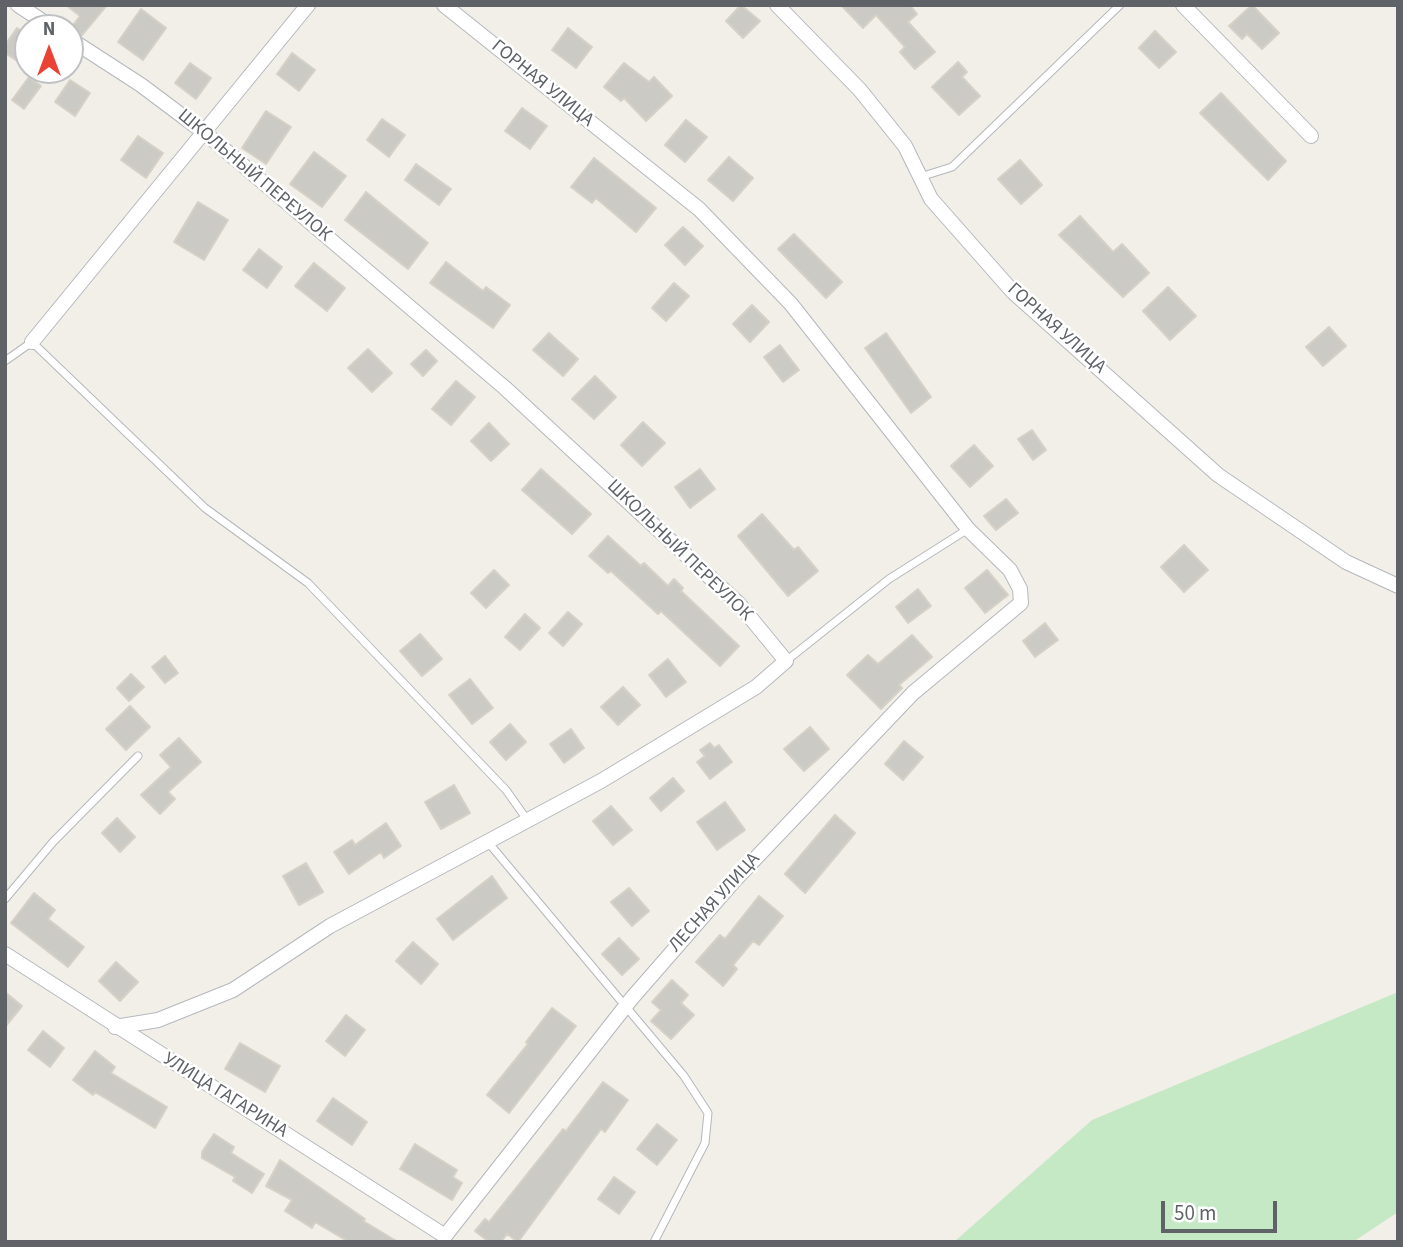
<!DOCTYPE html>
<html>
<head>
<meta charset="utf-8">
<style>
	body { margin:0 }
	#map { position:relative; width:1403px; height:1247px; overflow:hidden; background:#f1efe8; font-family:"Source Sans 3",sans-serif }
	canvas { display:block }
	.frame { position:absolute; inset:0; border:7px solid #5f6368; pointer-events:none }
	.north { position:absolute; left:14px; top:14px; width:70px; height:70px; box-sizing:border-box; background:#fff; border:2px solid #bfc1c3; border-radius:50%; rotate:0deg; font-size:19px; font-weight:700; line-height:28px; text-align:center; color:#5f6368 }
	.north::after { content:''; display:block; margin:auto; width:24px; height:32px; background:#ea4335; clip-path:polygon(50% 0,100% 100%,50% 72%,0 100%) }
	.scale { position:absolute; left:1161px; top:1201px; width:116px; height:32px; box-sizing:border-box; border:4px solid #5f6368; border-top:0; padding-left:9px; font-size:21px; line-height:24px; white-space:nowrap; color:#5f6368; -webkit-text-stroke:5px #fff; paint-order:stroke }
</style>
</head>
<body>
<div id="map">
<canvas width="1403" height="1247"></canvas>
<div class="frame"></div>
<div class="north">N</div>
<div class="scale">50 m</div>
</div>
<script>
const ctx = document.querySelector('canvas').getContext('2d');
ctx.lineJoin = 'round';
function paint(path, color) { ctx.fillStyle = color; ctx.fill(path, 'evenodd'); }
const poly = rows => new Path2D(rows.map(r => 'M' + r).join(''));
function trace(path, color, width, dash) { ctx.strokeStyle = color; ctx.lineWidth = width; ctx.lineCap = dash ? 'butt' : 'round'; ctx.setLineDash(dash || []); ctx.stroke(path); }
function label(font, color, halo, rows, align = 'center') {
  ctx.font = font + ' "Source Sans 3",sans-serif'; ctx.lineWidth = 5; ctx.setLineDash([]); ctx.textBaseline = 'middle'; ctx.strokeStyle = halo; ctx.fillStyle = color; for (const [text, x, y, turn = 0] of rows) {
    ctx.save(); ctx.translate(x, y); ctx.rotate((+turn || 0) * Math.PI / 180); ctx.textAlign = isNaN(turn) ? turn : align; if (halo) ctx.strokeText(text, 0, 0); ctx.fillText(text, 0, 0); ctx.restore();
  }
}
const green = poly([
	[1398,992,1398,1212,1353,1242,954,1242,1092,1120]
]);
const building = poly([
	[66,5,107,5,82,35,70,29,80,16,66,5],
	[741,5,760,21,743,38,726,21,741,5],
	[841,5,910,5,917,14,908,22,935,52,915,69,900,52,905,47,876,15,863,28,841,5],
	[1252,5,1279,33,1262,49,1247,34,1242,39,1229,26,1252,5],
	[141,9,166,28,143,60,118,42,141,9],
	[17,28,28,36,28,55,22,64,5,53,5,45,17,28],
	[568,28,592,47,576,68,552,50,568,28],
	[1155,31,1176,52,1159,68,1139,48,1155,31],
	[292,53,315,70,299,91,277,74,292,53],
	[958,62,967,72,962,77,980,96,959,115,932,87,958,62],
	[190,63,211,78,196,99,175,83,190,63],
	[624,63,649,82,654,77,672,96,646,121,624,98,621,101,604,87,624,63],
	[29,77,41,86,24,109,12,100,29,77],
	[70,80,90,93,75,116,55,102,70,80],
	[1221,93,1286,161,1268,180,1200,113,1221,93],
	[522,108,547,126,530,149,505,131,522,108],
	[266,111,291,127,266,164,242,148,266,111],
	[382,119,405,135,389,157,367,140,382,119],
	[686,120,707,137,685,162,665,145,686,120],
	[138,136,163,153,146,178,121,160,138,136],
	[314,152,346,176,322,207,290,184,314,152],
	[729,157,753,178,733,201,708,180,729,157],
	[594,158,656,208,636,232,596,198,592,203,571,187,594,158],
	[1020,160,1042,185,1021,204,998,179,1020,160],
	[416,164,451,189,439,205,405,180,416,164],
	[366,192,428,243,408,269,345,220,366,192],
	[198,202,228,220,204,260,174,242,198,202],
	[1080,216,1113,252,1122,244,1149,273,1123,297,1059,235,1080,216],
	[683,227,703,246,685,265,665,245,683,227],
	[794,234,842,282,826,298,778,249,794,234],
	[259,249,282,267,267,288,243,270,259,249],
	[446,262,483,291,486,287,510,305,493,328,430,283,446,262],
	[314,263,345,288,327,311,295,286,314,263],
	[674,283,689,296,666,321,652,308,674,283],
	[1168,287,1196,316,1170,340,1143,311,1168,287],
	[752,305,769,322,750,342,733,324,752,305],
	[1329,327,1346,346,1323,366,1306,347,1329,327],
	[549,333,578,359,563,376,533,350,549,333],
	[886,333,931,397,911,413,865,348,886,333],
	[780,345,799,370,783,382,764,357,780,345],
	[368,349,392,373,372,392,348,368,368,349],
	[426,350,437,361,423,376,411,364,426,350],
	[595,376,616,397,594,419,572,399,595,376],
	[456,381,475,397,451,425,432,409,456,381],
	[643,422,665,443,642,466,621,445,643,422],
	[489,423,509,444,491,461,471,441,489,423],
	[1032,430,1046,450,1033,460,1018,439,1032,430],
	[974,445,993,466,970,487,951,466,974,445],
	[541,469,591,514,572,534,522,490,541,469],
	[700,469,715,489,690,508,675,487,700,469],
	[1006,499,1018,513,996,530,984,516,1006,499],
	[762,514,794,550,798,547,818,571,788,596,738,536,762,514],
	[608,536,641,566,644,563,668,586,674,579,683,588,681,591,739,646,720,666,661,611,658,614,611,571,608,573,589,556,608,536],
	[1184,545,1208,570,1184,592,1161,567,1184,545],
	[494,570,509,585,486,608,471,593,494,570],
	[987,570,1008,595,985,613,965,588,987,570],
	[918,589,931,606,908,623,896,607,918,589],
	[568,612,582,624,563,646,549,633,568,612],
	[525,614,540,628,520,650,505,637,525,614],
	[1045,623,1058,640,1035,657,1023,641,1045,623],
	[420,634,442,659,422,676,400,651,420,634],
	[912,635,932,657,899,685,902,688,881,709,847,675,868,655,878,664,912,635],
	[165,656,178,673,165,683,152,667,165,656],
	[668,659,686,682,666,697,649,675,668,659],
	[131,674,144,687,129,701,117,688,131,674],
	[470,679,493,708,472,724,449,695,470,679],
	[623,687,640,705,618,725,601,707,623,687],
	[130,706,150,727,126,750,106,729,130,706],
	[510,724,526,742,506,760,490,742,510,724],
	[810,727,829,749,804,771,784,749,810,727],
	[571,729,584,748,564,763,550,744,571,729],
	[179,738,201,762,168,792,175,799,160,814,141,795,171,767,160,755,179,738],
	[904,741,923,757,903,780,885,764,904,741],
	[710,743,714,748,719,745,732,762,710,779,697,762,705,756,700,750,710,743],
	[673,778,684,791,661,811,650,798,673,778],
	[454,785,470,813,441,829,425,802,454,785],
	[725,802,745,830,717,850,697,822,725,802],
	[611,806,632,830,613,845,593,821,611,806],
	[835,815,855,833,805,893,785,874,835,815],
	[117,818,135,837,120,852,102,833,117,818],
	[386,823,401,846,384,858,381,852,349,874,334,852,352,840,355,845,386,823],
	[306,863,323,892,299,905,283,876,306,863],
	[492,876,507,898,453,940,437,919,492,876],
	[629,888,649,911,632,926,611,902,629,888],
	[34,893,55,910,48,919,84,947,68,967,11,923,34,893],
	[759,896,783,916,759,945,753,941,733,965,737,969,723,986,696,962,720,935,725,939,759,896],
	[619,938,639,959,622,975,602,954,619,938],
	[413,942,438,964,421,984,396,961,413,942],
	[116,962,138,982,120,1001,99,981,116,962],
	[672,980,688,995,681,1003,694,1015,671,1039,651,1021,661,1010,652,1002,672,980],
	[5,992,22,1006,5,1027,5,992],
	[552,1008,576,1026,509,1113,487,1095,528,1044,526,1042,552,1008],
	[346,1015,365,1030,345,1056,326,1041,346,1015],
	[43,1031,64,1048,50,1067,28,1050,43,1031],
	[240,1043,280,1066,265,1092,225,1069,240,1043],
	[95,1051,115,1067,111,1073,167,1107,155,1128,95,1092,93,1095,73,1080,95,1051],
	[603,1082,628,1100,605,1132,601,1129,518,1242,507,1234,501,1242,489,1242,475,1231,485,1219,489,1222,563,1129,566,1131,603,1082],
	[333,1098,367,1122,352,1145,317,1121,333,1098],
	[657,1124,677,1140,657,1165,637,1149,657,1124],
	[214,1134,234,1147,231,1153,264,1174,252,1193,233,1181,235,1177,202,1158,202,1152,214,1134],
	[415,1144,457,1170,453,1177,462,1183,452,1200,400,1169,415,1144],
	[280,1160,365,1219,363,1221,398,1242,349,1242,315,1222,312,1228,285,1211,292,1200,266,1186,280,1160],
	[614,1177,635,1192,619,1214,598,1199,614,1177]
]);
const service = poly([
	[920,177,952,167,1120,5],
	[5,361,32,342,205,508,308,583,506,790,528,821],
	[786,661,889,579,968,529],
	[487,841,684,1076,708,1113,705,1143,654,1242],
	[5,899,53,842,138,756]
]);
const minor = poly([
	[18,5,53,28],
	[777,5,860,90,905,146,931,199,1013,292,1218,475,1346,562,1398,586],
	[1183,5,1311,136],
	[70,39,141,85,205,133,505,388,740,605,786,661,756,687,601,781,330,926,233,990,158,1020,115,1027],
	[32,342,308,5],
	[5,954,445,1236,632,998,734,881,913,693,1021,603,1020,589,1010,570,968,529,791,304,699,209,444,5]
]);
const streetNames = [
	["ГОРНАЯ УЛИЦА",542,84,39],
	["ШКОЛЬНЫЙ ПЕРЕУЛОК",254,176,40],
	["ГОРНАЯ УЛИЦА",1056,329,42],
	["ШКОЛЬНЫЙ ПЕРЕУЛОК",679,551,44],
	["ЛЕСНАЯ УЛИЦА",715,903,-48],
	["УЛИЦА ГАГАРИНА",225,1096,32]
];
paint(green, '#c5e8c5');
paint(building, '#cccac5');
trace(building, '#d6d1c6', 2);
trace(service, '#b5b8bc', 9);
trace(minor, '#b5b8bc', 16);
trace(service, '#fff', 7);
trace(minor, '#fff', 14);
label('19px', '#5f6368', '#fff', streetNames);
</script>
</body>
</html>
